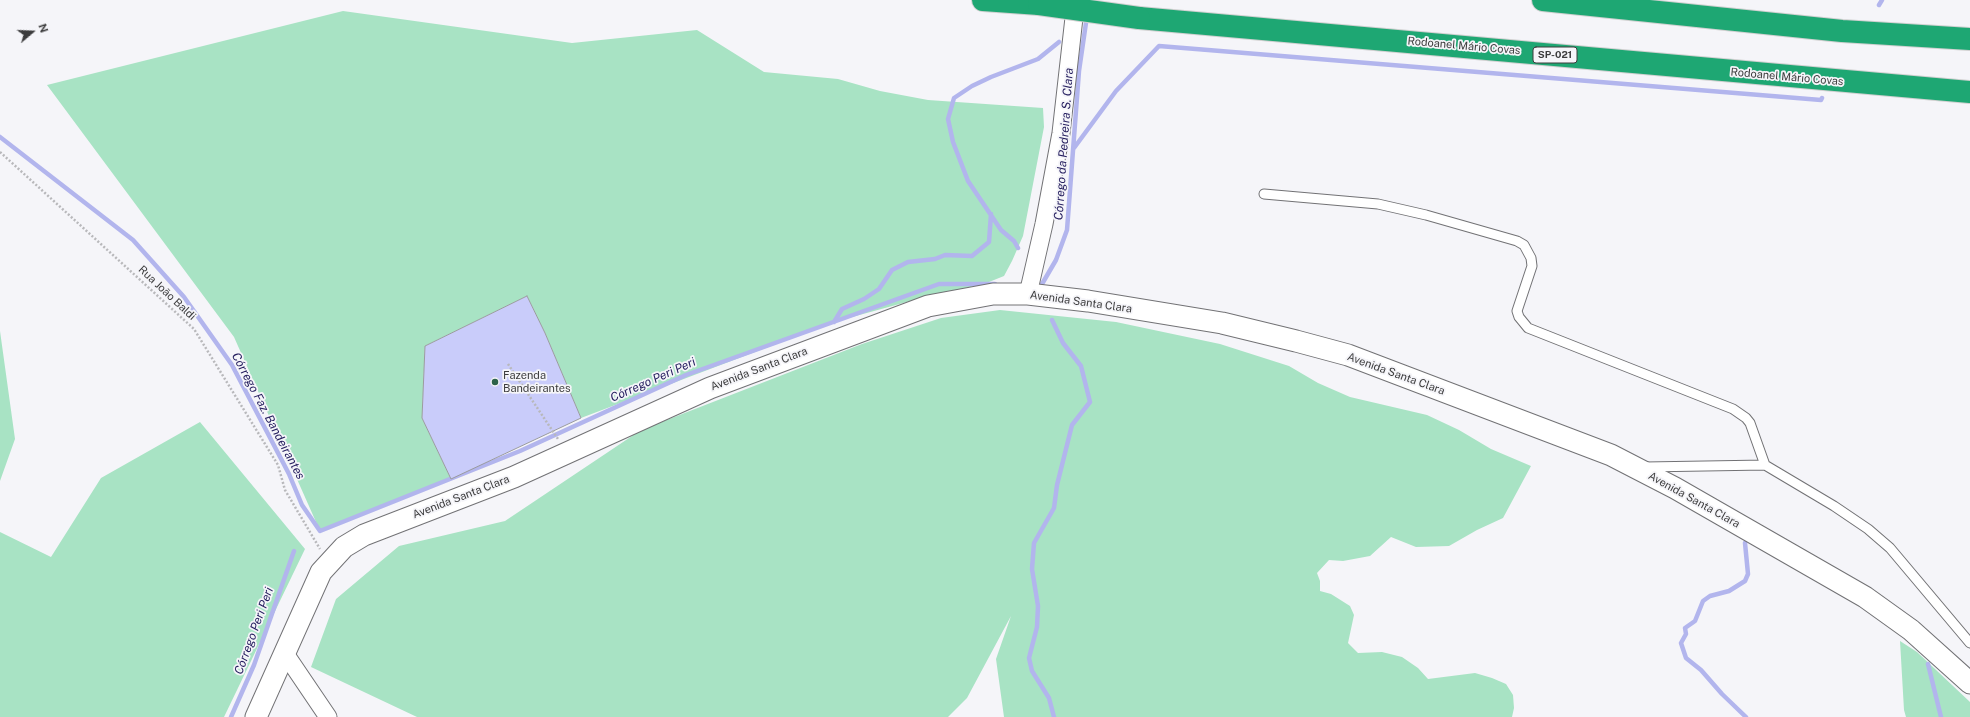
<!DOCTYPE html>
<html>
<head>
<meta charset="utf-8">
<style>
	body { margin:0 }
	#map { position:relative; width:1970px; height:717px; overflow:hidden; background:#f5f5f9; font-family:"Public Sans",sans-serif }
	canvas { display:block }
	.north { position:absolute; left:12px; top:12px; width:40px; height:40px; -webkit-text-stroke:3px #f5f5f9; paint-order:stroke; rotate:71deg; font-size:11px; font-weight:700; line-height:16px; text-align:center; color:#3c3c3d }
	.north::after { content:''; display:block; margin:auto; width:14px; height:18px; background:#3c3c3d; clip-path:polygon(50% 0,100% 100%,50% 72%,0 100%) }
</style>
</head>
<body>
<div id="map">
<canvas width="1970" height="717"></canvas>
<div class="north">N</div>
</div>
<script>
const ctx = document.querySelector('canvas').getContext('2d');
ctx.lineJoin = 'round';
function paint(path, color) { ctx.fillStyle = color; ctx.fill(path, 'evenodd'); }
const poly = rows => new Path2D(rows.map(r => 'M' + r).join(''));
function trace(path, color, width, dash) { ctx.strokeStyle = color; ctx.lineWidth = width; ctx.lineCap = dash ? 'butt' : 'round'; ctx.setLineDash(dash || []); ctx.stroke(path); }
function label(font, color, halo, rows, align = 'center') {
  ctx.font = font + ' "Public Sans",sans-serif'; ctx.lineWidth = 3.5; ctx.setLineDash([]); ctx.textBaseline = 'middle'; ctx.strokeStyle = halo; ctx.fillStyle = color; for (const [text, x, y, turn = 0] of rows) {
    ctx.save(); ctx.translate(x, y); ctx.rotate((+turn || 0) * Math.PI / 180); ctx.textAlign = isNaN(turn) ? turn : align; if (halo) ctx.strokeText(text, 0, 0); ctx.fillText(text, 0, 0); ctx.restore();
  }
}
const green = poly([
	[343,11,572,43,697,30,764,72,838,79,880,91,928,100,1043,108,1044,127,1023,236,1012,261,1004,276,984,284,925,297,834,322,581,418,545,333,527,296,425,346,422,418,451,479,320,531,234,337,47,85],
	[1000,310,1116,322,1220,344,1289,366,1318,383,1350,397,1427,415,1459,430,1491,449,1531,466,1503,518,1477,530,1449,546,1416,547,1391,537,1370,556,1343,561,1329,560,1317,573,1320,581,1320,591,1331,594,1350,606,1354,615,1348,643,1358,653,1382,652,1402,657,1418,668,1428,679,1475,673,1492,678,1506,684,1513,695,1514,708,1512,717,1004,717,996,659,1011,616,967,698,948,717,417,717,311,667,336,599,399,546,505,521,641,430,862,344,941,318],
	[0,331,15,439,0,481],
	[200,422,305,549,224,717,0,717,0,532,51,557,101,478],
	[1900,641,1917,652,1970,702,1970,717,1906,717,1904,710]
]);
const stream = poly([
	[1879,5,1882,0],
	[0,137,133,240,184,297,232,365,289,474,302,505,320,531,520,451,686,375,939,284,995,284],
	[1074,148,1116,91,1159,46,1821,100,1822,98],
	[1018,248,1014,241,1001,230,968,181,953,142,948,119,954,98,972,86,991,77,1038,59,1059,42],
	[1042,284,1056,260,1067,230,1079,71,1087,16],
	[1052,320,1063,343,1081,366,1090,402,1072,425,1057,485,1054,508,1034,543,1032,569,1038,606,1037,627,1029,658,1032,671,1049,698,1054,717],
	[834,322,842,309,864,299,879,289,892,270,908,262,935,259,945,255,972,256,989,242,991,214],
	[1745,543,1748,574,1745,581,1729,591,1710,596,1703,601,1695,621,1685,628,1686,634,1681,643,1686,658,1701,670,1722,694,1746,717],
	[1928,664,1941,717],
	[231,717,254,665,294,551]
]);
const building = poly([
	[527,296,545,333,581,418,451,479,422,418,425,346,527,296]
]);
const path = poly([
	[0,152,194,329,278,465,285,490,320,549],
	[508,364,558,439]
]);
const service = poly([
	[1264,194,1378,204,1426,215,1517,241,1524,245,1531,258,1532,266,1517,311,1519,317,1528,328,1733,409,1746,418,1750,423,1765,465],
	[1645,467,1765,465,1834,506,1868,529,1890,548,1970,643]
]);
const minor = poly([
	[1028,294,1044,224,1061,133,1076,0],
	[284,652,328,717]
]);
const tertiary = poly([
	[256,717,321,572,344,547,364,535,514,477,710,388,928,306,993,294,1028,294,1088,301,1222,323,1296,341,1348,355,1611,455,1675,488,1865,597,1911,630,1970,683]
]);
const motorway = poly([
	[983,0,1039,4],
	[1543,0,1842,31,1970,39],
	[1139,18,1970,92]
]);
const motorwayBridge = poly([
	[1039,4,1139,18]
]);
const markers = [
	[495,382,4,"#2d634a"]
];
const shields = [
	[1555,55,44]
];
const shieldNames = [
	["SP-021",1555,55]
];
const streetNames = [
	["Rodoanel Mário Covas",1464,46,5],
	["Rodoanel Mário Covas",1787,77,5],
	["Rua João Baldi",167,293,43],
	["Avenida Santa Clara",1081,302,8],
	["Avenida Santa Clara",759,369,-21],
	["Avenida Santa Clara",1396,374,20],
	["Avenida Santa Clara",461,497,-21],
	["Avenida Santa Clara",1694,500,29]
];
const poiNames = [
	["Fazenda",503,376],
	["Bandeirantes",503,389]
];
const waterNames = [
	["Córrego da Pedreira S. Clara",1064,144,-86],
	["Córrego Peri Peri",653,380,-24],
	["Córrego Faz. Bandeirantes",268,416,62],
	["Córrego Peri Peri",254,631,-70]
];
paint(green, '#a8e3c4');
trace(stream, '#b2b5ed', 4.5);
paint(building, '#c9ccfa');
trace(building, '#9a9b9e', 1);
trace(service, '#727275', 11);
trace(minor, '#727275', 19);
trace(tertiary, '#727275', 23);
trace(motorway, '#d0d0d0', 24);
trace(path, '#b8b8bb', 2.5, [2, 2]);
trace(service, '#fff', 9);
trace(minor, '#fff', 17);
trace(tertiary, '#fff', 21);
trace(motorway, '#1ea773', 22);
trace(motorwayBridge, '#d0d0d0', 24, []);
trace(motorwayBridge, '#1ea773', 22);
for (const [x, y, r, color] of markers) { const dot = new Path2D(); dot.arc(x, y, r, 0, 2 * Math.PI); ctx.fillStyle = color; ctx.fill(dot); trace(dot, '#f5f5f9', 1.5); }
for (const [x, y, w] of shields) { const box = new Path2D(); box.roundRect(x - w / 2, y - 8, w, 16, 3); ctx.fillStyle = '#f5f5f9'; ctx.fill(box); trace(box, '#3c3c3d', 1); }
label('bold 10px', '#3c3c3d', null, shieldNames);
label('11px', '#3c3c3d', '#f5f5f9', streetNames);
label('11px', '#3c3c3d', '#f5f5f9', poiNames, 'left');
label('italic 12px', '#272060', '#f5f5f9', waterNames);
</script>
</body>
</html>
